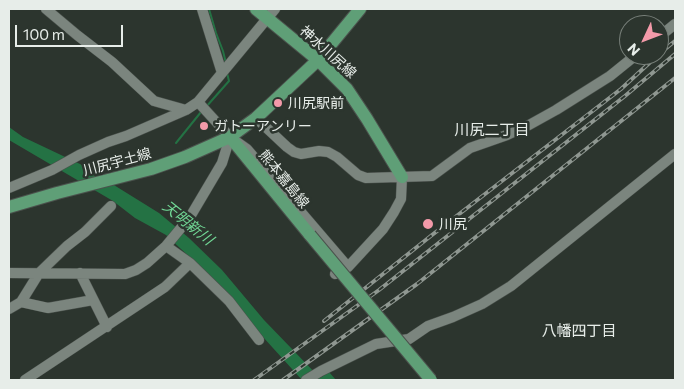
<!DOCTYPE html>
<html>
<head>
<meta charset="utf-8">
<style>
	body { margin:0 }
	#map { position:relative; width:684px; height:389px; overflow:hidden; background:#2c352e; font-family:Commissioner,sans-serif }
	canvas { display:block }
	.frame { position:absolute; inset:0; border:10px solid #e7ede9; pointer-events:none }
	.north { position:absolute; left:619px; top:15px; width:50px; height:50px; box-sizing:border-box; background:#2c352e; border:1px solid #777f79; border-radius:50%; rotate:227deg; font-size:14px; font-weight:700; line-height:20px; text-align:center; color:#e7ede9 }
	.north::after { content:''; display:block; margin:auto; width:18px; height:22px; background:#f39aa9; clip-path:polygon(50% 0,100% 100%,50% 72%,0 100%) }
	.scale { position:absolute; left:15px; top:25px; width:108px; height:22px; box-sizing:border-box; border:2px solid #e7ede9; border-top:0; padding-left:6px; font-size:15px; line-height:18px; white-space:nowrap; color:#e7ede9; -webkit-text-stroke:4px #2c352e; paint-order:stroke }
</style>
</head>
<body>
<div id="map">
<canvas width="684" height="389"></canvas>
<div class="frame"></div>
<div class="north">N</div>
<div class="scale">100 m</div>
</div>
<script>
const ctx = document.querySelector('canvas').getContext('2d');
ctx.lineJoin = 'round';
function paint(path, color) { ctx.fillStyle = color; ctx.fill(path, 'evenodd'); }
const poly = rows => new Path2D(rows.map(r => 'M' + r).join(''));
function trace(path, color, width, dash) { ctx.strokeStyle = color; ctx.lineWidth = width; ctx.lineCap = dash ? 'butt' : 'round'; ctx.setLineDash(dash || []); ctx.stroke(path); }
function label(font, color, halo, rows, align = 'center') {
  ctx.font = font + ' Commissioner,"Noto Sans JP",sans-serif'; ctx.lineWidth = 5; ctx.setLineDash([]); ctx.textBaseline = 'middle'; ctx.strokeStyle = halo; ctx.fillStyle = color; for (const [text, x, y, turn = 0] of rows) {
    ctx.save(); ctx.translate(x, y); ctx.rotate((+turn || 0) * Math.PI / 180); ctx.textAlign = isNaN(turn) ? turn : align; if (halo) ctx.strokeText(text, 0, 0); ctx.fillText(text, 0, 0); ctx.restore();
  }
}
const water = poly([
	[9,127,23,137,80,164,159,213,189,238,222,270,264,320,320,378,329,372,336,380,302,380,253,326,226,291,166,235,135,218,113,201,9,140]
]);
const stream = poly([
	[209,9,216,33,223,51,226,63],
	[206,107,229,81,227,73],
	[176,143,201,112]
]);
const minor = poly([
	[46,9,77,35,112,62,154,101,186,110],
	[202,9,222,73],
	[659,37,675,24],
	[198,102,230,137,247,149,348,267],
	[256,118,287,147,294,152,301,154,319,151,328,152,337,157,358,175,366,178,432,176,470,148,507,135,529,125,556,110,610,76,636,55],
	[9,188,52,170,79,155,108,142,126,136,186,110,198,102,275,9],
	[166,246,190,263,229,301,259,340],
	[9,273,125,274,136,270,147,263,166,246,190,217,222,163,230,137],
	[80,273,107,327],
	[335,274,348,267,383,229,394,212,401,199,402,177],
	[21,302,48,308,93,300],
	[9,309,21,302,39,273,67,246,85,232,111,206],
	[25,380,165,287,190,263],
	[306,380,321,371,376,344,409,339,428,326,453,317,482,304,511,286,675,154]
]);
const major = poly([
	[256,9,318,60,347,89,367,119,402,177],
	[230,137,310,235],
	[9,207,57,193,151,169,185,157,230,137,256,118,318,60,360,9]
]);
const rail = poly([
	[659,54,675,41],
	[324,321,432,235,621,89,658,55],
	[254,380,379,290,625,96,675,54],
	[283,380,417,284,675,78]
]);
const majorBridge = poly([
	[310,235,431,380]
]);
const markers = [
	[278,103,5,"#f39aa9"],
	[204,126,5,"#f39aa9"],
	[428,224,6,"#f39aa9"]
];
const streetNames = [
	["神水川尻線",328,52,42],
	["川尻宇土線",117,162,-15],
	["熊本嘉島線",284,179,51]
];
const poiNames = [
	["川尻駅前",288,103],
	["ガトーアンリー",214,126],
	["川尻",439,224]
];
const neighbourhoodNames = [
	["川尻二丁目",492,130],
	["八幡四丁目",579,331]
];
const waterNames = [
	["天明新川",188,223,39]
];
paint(water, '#247244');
trace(stream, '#247244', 2);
trace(minor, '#4b524d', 11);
trace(major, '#4b524d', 14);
trace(minor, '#7b857e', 10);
trace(major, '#5f9f77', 12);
trace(rail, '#8f9791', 4);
trace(rail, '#2c352e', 2, [5.5]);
trace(majorBridge, '#4b524d', 14, []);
trace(majorBridge, '#5f9f77', 12);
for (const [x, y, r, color] of markers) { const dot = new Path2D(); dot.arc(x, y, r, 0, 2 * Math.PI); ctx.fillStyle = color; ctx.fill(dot); trace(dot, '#2c352e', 2); }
label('14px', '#e7ede9', '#2c352e', streetNames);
label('14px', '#e7ede9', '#2c352e', poiNames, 'left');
label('15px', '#e7ede9', '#2c352e', neighbourhoodNames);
label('italic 15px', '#71d795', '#2c352e', waterNames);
</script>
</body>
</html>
